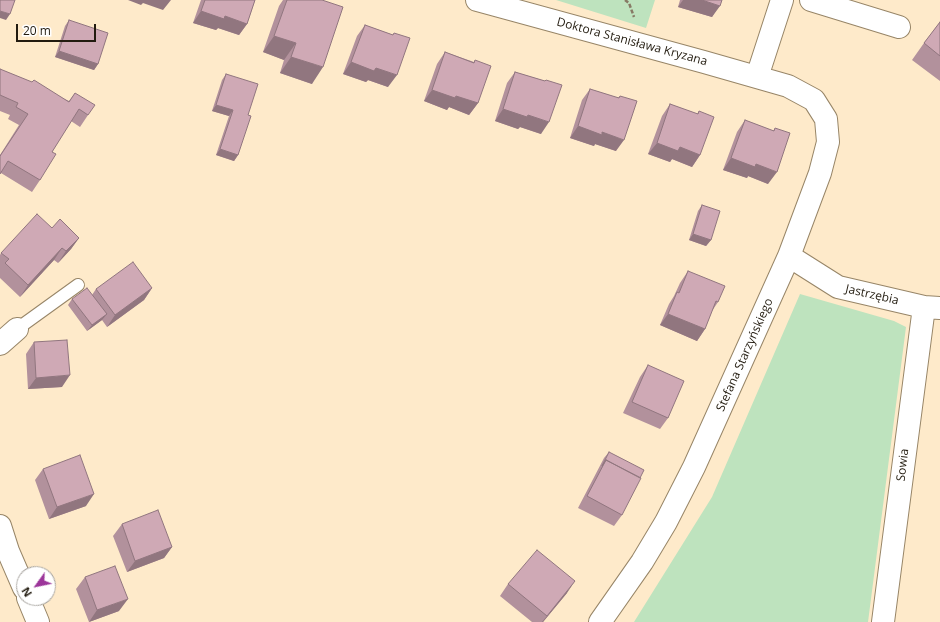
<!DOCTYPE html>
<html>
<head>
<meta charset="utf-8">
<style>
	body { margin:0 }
	#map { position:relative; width:940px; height:622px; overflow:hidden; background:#feeaca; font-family:"Open Sans",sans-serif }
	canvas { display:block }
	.north { position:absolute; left:16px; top:566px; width:40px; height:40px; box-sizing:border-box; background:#fff; border:1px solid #a7a49f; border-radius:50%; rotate:237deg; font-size:11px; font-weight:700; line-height:16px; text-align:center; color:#221b0f }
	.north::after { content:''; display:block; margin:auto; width:14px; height:18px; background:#9c359a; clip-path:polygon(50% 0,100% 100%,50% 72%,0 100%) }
	.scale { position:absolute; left:16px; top:24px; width:80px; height:18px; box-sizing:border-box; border:2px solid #221b0f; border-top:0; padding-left:5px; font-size:12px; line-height:14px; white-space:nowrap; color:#221b0f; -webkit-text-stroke:3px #fff; paint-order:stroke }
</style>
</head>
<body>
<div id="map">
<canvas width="940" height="622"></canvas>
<div class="north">N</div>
<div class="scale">20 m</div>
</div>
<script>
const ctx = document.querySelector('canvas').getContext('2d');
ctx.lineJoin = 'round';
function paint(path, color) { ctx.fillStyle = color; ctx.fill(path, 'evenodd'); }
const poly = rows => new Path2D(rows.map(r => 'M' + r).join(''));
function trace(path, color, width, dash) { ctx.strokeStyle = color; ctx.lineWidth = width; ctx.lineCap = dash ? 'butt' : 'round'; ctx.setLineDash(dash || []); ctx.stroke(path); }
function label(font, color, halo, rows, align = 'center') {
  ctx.font = font + ' "Open Sans",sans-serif'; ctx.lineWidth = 4; ctx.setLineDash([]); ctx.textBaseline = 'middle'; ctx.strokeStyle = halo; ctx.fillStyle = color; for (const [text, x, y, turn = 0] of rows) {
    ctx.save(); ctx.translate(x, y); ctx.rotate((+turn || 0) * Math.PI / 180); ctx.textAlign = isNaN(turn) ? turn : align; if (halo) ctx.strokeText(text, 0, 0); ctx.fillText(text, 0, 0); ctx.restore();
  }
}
const green = poly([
	[556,0,655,0,646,28],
	[800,294,894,321,906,327,868,622,634,622,712,497]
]);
const path = poly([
	[625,0,629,3,634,17]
]);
const service = poly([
	[17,329,78,285]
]);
const minor = poly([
	[477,0,704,62,788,86,814,100,826,119,828,142,820,173,789,256,694,467,666,522,642,562,600,622],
	[811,0,899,27],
	[757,77,782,0],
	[789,256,838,287,924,307,940,308],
	[0,344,17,329],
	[0,526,8,551,24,588],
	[28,598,38,622],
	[883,622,924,307]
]);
const wall = poly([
	[201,0,255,0,247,24,239,35,218,28,216,30,193,23],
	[283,0,322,0,312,84,280,73,284,60,263,52,279,6],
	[680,0,722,0,712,17,678,7],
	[69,20,98,64,94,70,55,57,65,26],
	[940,22,940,81,912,60,924,43],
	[365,25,393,35,394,33,388,87,368,80,366,82,343,74,357,36],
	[445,52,474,62,475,60,478,103,469,115,449,107,447,110,424,101,437,64],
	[0,69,69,101,75,93,88,115,80,127,71,121,52,152,40,180,32,192,1,173,0,155,19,125,8,119,10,115,0,111],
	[515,72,545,81,546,80,541,134,520,127,518,129,495,121,507,83],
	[226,74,248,115,238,155,234,161,216,155,229,116,212,111,222,80],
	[590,89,618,98,620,96,616,151,595,144,594,146,570,138,582,100],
	[670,104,697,114,699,111,700,155,692,167,672,159,670,162,648,154,662,116],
	[745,120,773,131,775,128,768,184,748,176,747,178,723,170,737,132],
	[702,205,711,240,706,246,689,240,698,211],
	[52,228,79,238,71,249,58,263,54,260,20,297,0,278,0,255,1,253],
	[688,271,718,302,712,311,705,329,697,341,660,325,669,304,674,296,680,283],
	[152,288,144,300,107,327,102,320,87,331,68,305,72,299,92,295,96,289],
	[34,342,62,387,28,389,26,354],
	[648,365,668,418,660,429,623,413,640,377],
	[609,452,622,515,614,526,578,508,604,458],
	[43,469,86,506,49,519,35,480],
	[122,524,172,547,164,558,127,572,113,536],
	[85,577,119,611,89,622,76,589],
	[508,584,567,593,543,622,532,622,500,596]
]);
const shadedWall = poly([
	[128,0,171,0,163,10,143,3,141,5],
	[683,0,702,0,720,6,712,17,678,7],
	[0,11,10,14,6,20,0,18],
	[201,11,225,16,247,24,239,35,218,28,216,30,193,23],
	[274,36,296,43,284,60,263,52],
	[59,51,98,64,94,70,55,57],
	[291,57,323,67,312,84,280,73],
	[351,62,376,68,397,75,388,87,368,80,366,82,343,74],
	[432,90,456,96,478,103,469,115,449,107,447,110,424,101],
	[216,105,233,110,229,116,212,111],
	[503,109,528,115,549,122,541,134,520,127,518,129,495,121],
	[578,126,602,132,624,140,616,151,595,144,594,146,570,138],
	[657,143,680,147,700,155,692,167,672,159,670,162,648,154],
	[220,149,238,155,234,161,216,155],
	[731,158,756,164,777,172,768,184,748,176,747,178,723,170],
	[693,234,711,240,706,246,689,240],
	[79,238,71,249,58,263,66,251],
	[62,248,54,260,20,297,28,285],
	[152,288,144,300,107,327,115,315],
	[107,314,102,320,87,331,92,325],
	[668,314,705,329,697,341,660,325],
	[70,375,62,387,28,389,36,378],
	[94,494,86,506,49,519,57,507],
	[172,547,164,558,127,572,135,561],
	[575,581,567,593,543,622,542,622,547,616],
	[128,599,119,611,89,622,97,610]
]);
const building = poly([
	[0,0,15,0,10,14,0,11,0,0],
	[205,0,255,0,247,24,225,16,224,19,201,11,205,0],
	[287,0,322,0,343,7,323,67,291,57,296,43,274,36,287,0],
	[702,0,722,0,720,6,702,0],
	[69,20,108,33,98,64,59,51,69,20],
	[940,22,940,56,924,43,940,22],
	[365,25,393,35,394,33,410,38,397,75,376,68,374,71,351,62,365,25],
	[445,52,474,63,475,60,491,66,478,103,456,96,455,98,432,90,445,52],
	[0,69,32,82,34,80,69,102,75,93,95,105,88,115,79,109,52,152,56,154,40,180,8,161,0,174,0,155,0,156,28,114,16,107,18,103,0,95,0,69],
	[515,72,545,81,546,80,562,85,549,122,528,115,527,117,503,109,515,72],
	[226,74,258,84,248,115,251,116,238,155,220,149,233,110,216,105,226,74],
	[590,89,619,98,620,96,637,101,624,140,602,132,602,135,578,126,590,89],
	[670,104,698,114,699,111,714,117,700,155,680,147,678,151,657,143,670,104],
	[745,120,774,131,775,128,790,133,777,172,756,164,755,167,731,158,745,120],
	[702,205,720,211,711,240,693,234,702,205],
	[37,214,52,228,60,219,79,238,66,251,62,248,28,285,5,263,9,259,1,253,37,214],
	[133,262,152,288,115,315,96,289,133,262],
	[688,271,725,286,718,302,716,301,705,329,668,314,677,292,679,293,688,271],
	[87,288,107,314,92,325,72,299,87,288],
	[67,340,70,375,36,378,34,342,67,340],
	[648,365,684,381,668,418,632,402,648,365],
	[609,452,644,470,640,478,606,460,602,466,609,452],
	[80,455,94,494,57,507,43,469,80,455],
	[606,460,641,478,622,515,587,496,606,460],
	[158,510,172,547,135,561,122,524,158,510],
	[537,550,575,581,547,616,508,584,537,550],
	[115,566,128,599,97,610,85,577,115,566]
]);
const streetNames = [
	["Doktora Stanisława Kryzana",632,42,15],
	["Jastrzębia",872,295,13],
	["Stefana Starzyńskiego",745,355,-66],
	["Sowia",903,465,-83]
];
paint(green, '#bee3be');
trace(service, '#978567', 14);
trace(minor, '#978567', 24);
trace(path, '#877a65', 2.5, [4, 2]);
trace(service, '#fff', 12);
trace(minor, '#fff', 22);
paint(wall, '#b2919c');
paint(shadedWall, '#91767f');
paint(building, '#cfa9b5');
trace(building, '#91767f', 1);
label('12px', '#221b0f', '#fff', streetNames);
</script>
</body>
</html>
